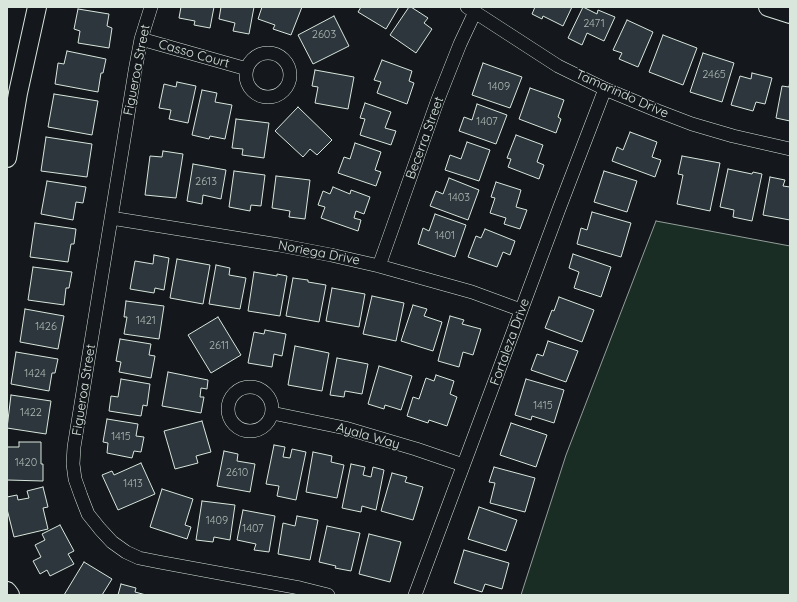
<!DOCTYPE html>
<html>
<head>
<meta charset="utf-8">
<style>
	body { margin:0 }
	#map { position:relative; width:797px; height:602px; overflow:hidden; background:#14181c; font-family:Quicksand,sans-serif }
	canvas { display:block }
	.frame { position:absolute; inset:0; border:8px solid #d8e6dc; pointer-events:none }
</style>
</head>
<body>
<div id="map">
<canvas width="797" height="602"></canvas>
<div class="frame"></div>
</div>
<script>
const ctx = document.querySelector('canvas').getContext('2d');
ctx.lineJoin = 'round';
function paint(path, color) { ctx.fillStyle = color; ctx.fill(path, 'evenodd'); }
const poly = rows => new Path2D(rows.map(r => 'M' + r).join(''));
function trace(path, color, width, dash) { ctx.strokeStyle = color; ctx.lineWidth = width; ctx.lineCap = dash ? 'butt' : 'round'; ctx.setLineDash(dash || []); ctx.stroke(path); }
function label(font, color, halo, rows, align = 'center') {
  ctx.font = font + ' Quicksand,sans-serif'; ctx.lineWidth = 3; ctx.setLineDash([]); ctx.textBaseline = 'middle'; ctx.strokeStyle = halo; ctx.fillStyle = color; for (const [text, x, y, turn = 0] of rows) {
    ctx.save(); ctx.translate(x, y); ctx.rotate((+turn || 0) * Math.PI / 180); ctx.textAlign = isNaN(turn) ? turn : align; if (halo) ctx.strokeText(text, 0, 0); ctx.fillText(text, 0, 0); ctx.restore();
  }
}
const green = poly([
	[656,221,790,246,790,595,521,595,566,455,656,221]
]);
const building = poly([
	[181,7,214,7,210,28,194,25,195,21,179,18,181,7],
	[221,7,254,7,249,34,233,31,235,23,219,19,221,7],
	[262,7,302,7,291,35,273,29,275,25,258,19,262,7],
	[361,7,399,7,386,29,358,12,361,7],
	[409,7,411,7,428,18,424,23,432,29,416,53,390,35,409,7],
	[535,7,572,7,563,26,543,16,542,19,532,14,535,7],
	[583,7,597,14,598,10,615,17,604,41,587,33,582,45,568,38,583,7],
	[78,9,109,14,107,26,112,28,109,48,78,43,80,31,74,29,78,9],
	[334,16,349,46,313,64,298,35,334,16],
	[627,20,653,32,638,67,619,59,622,53,613,50,627,20],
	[663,35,697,48,683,85,649,72,663,35],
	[67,51,106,59,103,73,101,73,98,92,55,84,58,63,64,64,67,51],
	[703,53,734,63,722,102,690,92,703,53],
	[382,60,412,71,409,81,414,83,407,104,377,93,381,82,374,80,382,60],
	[483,63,522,77,510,108,472,95,483,63],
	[315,70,354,77,348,109,315,103,318,87,312,86,315,70],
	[752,73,772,78,765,104,756,102,753,111,731,105,740,76,751,79,752,73],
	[790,81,790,121,776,118,782,86,789,87,790,81],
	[177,82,196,86,188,123,169,119,171,110,159,108,164,84,176,87,177,82],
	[530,88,564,100,558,117,561,119,556,133,519,119,530,88],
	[202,90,217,93,215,102,232,105,225,139,210,136,209,139,192,135,202,90],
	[54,94,98,101,92,135,48,127,54,94],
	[365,103,391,112,385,128,396,131,391,145,360,135,365,119,360,118,365,103],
	[477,104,507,115,496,144,459,131,464,117,472,120,477,104],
	[298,107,332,140,317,155,310,149,303,157,275,131,298,107],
	[236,119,269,123,264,158,242,155,243,149,232,148,236,119],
	[630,132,657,142,652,157,661,160,655,177,612,161,617,147,623,150,630,132],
	[516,135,543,145,537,162,544,165,539,179,508,167,511,159,507,158,516,135],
	[46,137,92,144,87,177,41,171,46,137],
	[467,142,490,150,479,181,445,170,450,155,461,159,467,142],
	[355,143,381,152,375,170,381,172,376,186,338,173,344,157,350,159,355,143],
	[163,151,183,154,176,198,145,195,150,156,162,157,163,151],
	[682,156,720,163,710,211,677,204,683,175,678,174,682,156],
	[193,164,226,170,221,199,203,195,202,204,187,201,193,164],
	[728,169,752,174,753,172,762,174,752,221,733,217,734,210,720,207,728,169],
	[234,171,265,175,261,206,251,205,250,211,229,207,234,171],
	[604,171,637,181,627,212,594,202,604,171],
	[276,176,310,180,305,219,289,217,290,211,272,208,276,176],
	[770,177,785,180,783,186,790,187,790,220,763,215,770,177],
	[449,178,479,190,468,220,430,206,436,191,443,194,449,178],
	[47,181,86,187,83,203,76,202,73,220,41,214,47,181],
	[496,182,521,190,516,207,527,210,520,229,504,224,506,218,490,213,495,198,491,197,496,182],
	[333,187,350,194,351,190,370,197,364,214,356,211,354,218,361,220,358,231,321,218,325,207,318,205,323,191,330,194,333,187],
	[592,212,631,223,621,257,577,244,581,228,587,230,592,212],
	[435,214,466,225,455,257,418,244,423,228,429,231,435,214],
	[35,223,76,229,74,244,71,244,68,262,30,257,35,223],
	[485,229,515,241,510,255,503,252,497,267,468,257,476,236,481,238,485,229],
	[573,254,611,267,601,297,574,288,579,272,569,268,573,254],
	[154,255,169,258,164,290,155,288,154,293,130,289,135,261,153,264,154,255],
	[177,259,210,265,203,304,170,298,177,259],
	[216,265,230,268,229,275,246,278,240,309,209,304,216,265],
	[33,267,72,272,69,288,66,288,64,305,28,300,33,267],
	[254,272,277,276,277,274,287,276,280,316,248,311,254,272],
	[293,278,308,280,308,282,326,285,319,322,286,316,293,278],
	[332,288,365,294,359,327,326,321,332,288],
	[372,296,404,303,396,341,363,334,372,296],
	[559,297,594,310,582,342,545,328,552,310,554,311,559,297],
	[126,301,164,306,159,339,124,334,127,317,124,317,126,301],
	[413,305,427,309,424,316,442,322,433,351,401,341,413,305],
	[25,309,64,316,58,349,20,342,25,309],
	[450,316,464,320,462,324,481,329,473,355,463,352,459,367,438,361,450,316],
	[218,317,241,355,211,373,188,335,218,317],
	[265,330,286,334,282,356,274,354,272,367,248,363,254,332,264,334,265,330],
	[120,339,151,344,149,355,155,356,151,378,119,372,121,362,116,361,120,339],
	[548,341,578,351,566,382,531,370,537,354,543,356,548,341],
	[295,346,329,353,322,391,288,385,295,346],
	[16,352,58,359,55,373,52,373,49,391,11,384,16,352],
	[337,358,368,364,362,394,345,391,344,397,330,395,337,358],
	[379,366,412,376,401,410,385,405,384,409,368,404,379,366],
	[168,372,208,380,207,389,201,388,200,397,204,397,201,413,162,406,168,372],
	[436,375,454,381,450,394,457,397,447,426,429,420,428,423,407,416,413,397,419,399,426,378,434,381,436,375],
	[121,379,150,384,147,406,143,405,141,416,109,411,111,396,118,397,121,379],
	[526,379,564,390,554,423,532,416,531,420,515,415,526,379],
	[11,395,51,401,46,434,7,428,11,395],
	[107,419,138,424,136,436,144,437,141,452,134,451,132,458,107,453,108,443,103,442,107,419],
	[202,421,211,452,196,456,198,463,175,469,164,431,202,421],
	[511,423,547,435,536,467,500,455,511,423],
	[19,442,41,442,41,464,43,464,43,481,7,480,7,447,19,447,19,442],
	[274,445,285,447,283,457,290,458,292,449,306,452,296,500,277,496,279,486,266,484,274,445],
	[224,451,238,454,237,461,255,464,250,492,217,486,224,451],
	[313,452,332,456,331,462,344,465,337,498,306,492,313,452],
	[141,463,155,494,118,510,102,475,112,471,114,475,141,463],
	[351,464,365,467,363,475,371,477,373,467,384,470,376,510,362,506,361,512,342,508,351,464],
	[494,467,535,478,525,512,490,503,495,483,489,482,494,467],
	[392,473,407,477,405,482,423,487,413,520,381,511,392,473],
	[43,487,48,507,43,508,48,529,14,537,7,509,7,497,17,495,18,500,29,498,27,491,43,487],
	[162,489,193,499,185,525,191,527,187,539,150,527,162,489],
	[202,501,235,505,230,540,214,537,213,542,196,540,202,501],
	[479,507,517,520,506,551,468,539,479,507],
	[243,510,275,516,269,552,254,550,256,544,237,540,243,510],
	[297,516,318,520,310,560,278,554,283,523,295,526,297,516],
	[60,525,74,551,68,554,74,564,50,576,47,570,40,574,33,561,41,557,35,545,45,540,42,534,60,525],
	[327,526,360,533,351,571,335,568,336,566,319,562,327,526],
	[369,534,401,542,390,582,359,574,369,534],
	[464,550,509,563,502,589,485,584,482,592,454,583,464,550],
	[84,562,112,579,102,595,64,595,84,562],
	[121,584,136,588,135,592,146,595,118,595,121,584]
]);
const street = poly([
	[151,7,141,39,135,71,74,447,73,464,75,479,81,496,88,514,100,529,112,542,126,552,139,558,159,562,300,588,328,595],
	[467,7,558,66,605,89,658,111,692,124,733,136,790,149],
	[141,39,247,69],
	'246 75a22 22 0 1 1 44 0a22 22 0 1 1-44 0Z',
	[111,218,279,245,331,255,379,266,472,292,521,310],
	[379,266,437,102,460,44,475,12],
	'228 409a22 22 0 1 1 44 0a22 22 0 1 1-44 0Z',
	[272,413,345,428,416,449,463,465],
	[415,595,559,209,605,89]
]);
const secondary = poly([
	[768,7,790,14],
	[7,158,18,93,37,7],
	[7,591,10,595]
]);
const numberNames = [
	["2471",594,24],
	["2603",324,35],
	["2465",714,75],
	["1409",499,87],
	["1407",487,122],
	["2613",206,182],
	["1403",459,198],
	["1401",445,236],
	["1421",146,321],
	["1426",46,327],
	["2611",219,346],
	["1424",35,374],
	["1415",543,406],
	["1422",31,413],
	["1415",121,437],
	["1420",26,463],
	["2610",237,473],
	["1413",133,484],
	["1409",217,521],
	["1407",253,529]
];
const streetNames = [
	["Casso Court",194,54,16],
	["Figueroa Street",137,70,-79],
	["Tamarindo Drive",622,94,24],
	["Becerra Street",425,138,-70],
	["Noriega Drive",319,253,11],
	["Fortaleza Drive",510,342,-70],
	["Figueroa Street",84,390,-81],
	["Ayala Way",368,436,16]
];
paint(green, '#1a2d24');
trace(green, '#939e99', 1);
paint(building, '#2c363c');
trace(building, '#d8e6dc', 1);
trace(street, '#d8e6dc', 14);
trace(secondary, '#d8e6dc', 20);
trace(street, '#14181c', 13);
trace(secondary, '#14181c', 18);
label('11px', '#adbab4', null, numberNames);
label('13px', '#d8e6dc', '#14181c', streetNames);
</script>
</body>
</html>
